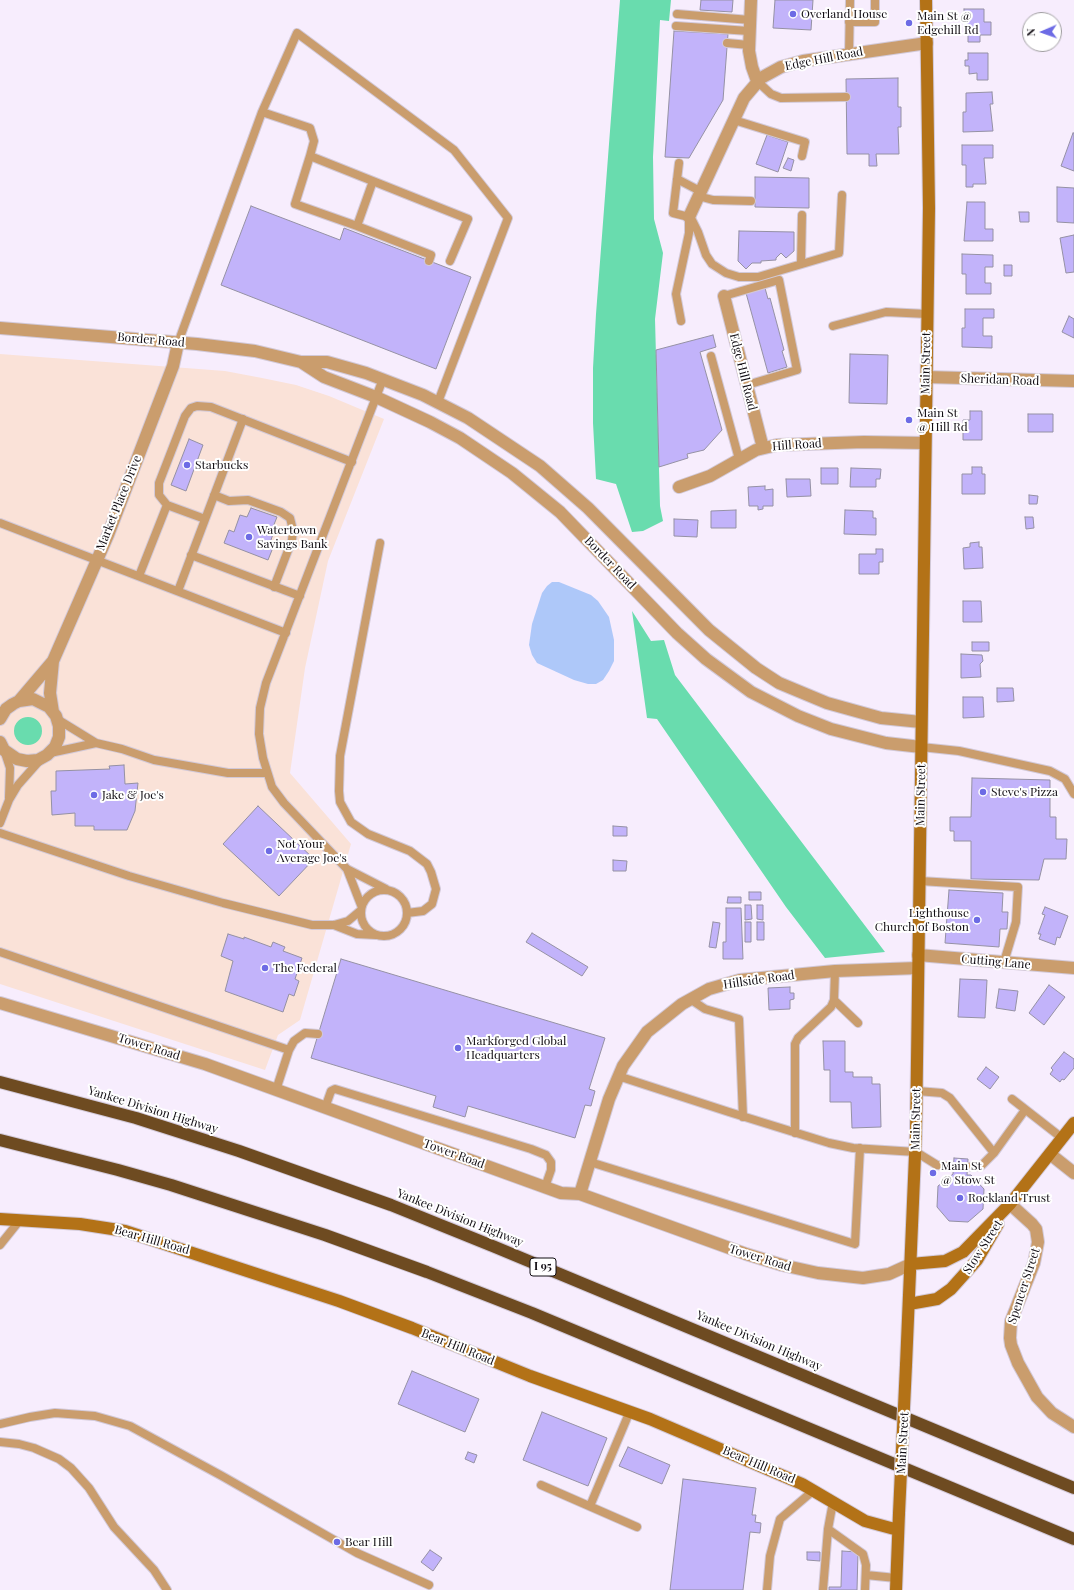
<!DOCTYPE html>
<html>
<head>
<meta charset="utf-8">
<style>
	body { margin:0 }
	#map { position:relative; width:1074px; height:1590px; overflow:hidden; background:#f7edfd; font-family:"Playfair Display",serif }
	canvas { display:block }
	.north { position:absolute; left:1022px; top:12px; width:40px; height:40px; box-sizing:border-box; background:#fff; border:1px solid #a09ea1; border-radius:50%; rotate:268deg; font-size:11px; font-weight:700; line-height:16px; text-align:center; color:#110d13 }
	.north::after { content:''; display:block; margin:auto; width:14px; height:18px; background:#6d6be5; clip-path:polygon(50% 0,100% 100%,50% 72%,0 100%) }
</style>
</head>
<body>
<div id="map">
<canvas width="1074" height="1590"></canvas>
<div class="north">N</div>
</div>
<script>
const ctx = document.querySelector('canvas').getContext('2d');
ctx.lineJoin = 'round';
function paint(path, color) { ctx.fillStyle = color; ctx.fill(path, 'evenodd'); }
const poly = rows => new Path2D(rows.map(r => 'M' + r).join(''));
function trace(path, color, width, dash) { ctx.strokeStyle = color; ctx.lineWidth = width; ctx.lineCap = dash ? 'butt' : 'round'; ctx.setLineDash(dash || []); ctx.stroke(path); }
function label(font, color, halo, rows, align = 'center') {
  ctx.font = font + ' "Playfair Display",serif'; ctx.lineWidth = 4; ctx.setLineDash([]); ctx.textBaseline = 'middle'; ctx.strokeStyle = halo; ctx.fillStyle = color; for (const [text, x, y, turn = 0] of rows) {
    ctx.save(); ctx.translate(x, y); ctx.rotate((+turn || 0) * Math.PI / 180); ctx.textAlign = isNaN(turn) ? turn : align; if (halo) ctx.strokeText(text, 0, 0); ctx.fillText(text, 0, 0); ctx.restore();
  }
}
const commercial = poly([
	[0,354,225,371,262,378,296,385,329,396,384,419,328,561,305,668,290,773,351,844,300,1020,278,1035,265,1070,0,984]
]);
const green = poly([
	[620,0,671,0,669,21,660,20,653,157,654,219,663,253,655,319,660,506,663,521,643,531,632,532,616,484,596,479,593,423,593,368,596,314],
	[632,611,651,641,664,640,675,675,885,952,825,958,786,907,657,719,647,718],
	'14 731a14 14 0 1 1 28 0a14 14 0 1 1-28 0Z'
]);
const water = poly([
	[552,582,559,582,591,595,598,601,609,617,614,640,614,661,609,671,603,680,596,684,588,684,574,680,537,663,532,655,529,645,532,624,542,593,547,586]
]);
const building = poly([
	[701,0,733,0,732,12,700,10,701,0],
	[775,0,813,0,811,30,773,28,775,0],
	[964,9,984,9,984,22,991,22,991,35,980,35,980,42,968,42,968,35,965,35,964,9],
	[674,31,728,34,723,100,689,158,665,157,674,31],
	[968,53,988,53,988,80,977,80,977,73,969,74,969,66,965,66,965,60,968,60,968,53],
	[898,78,898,107,901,107,901,127,898,127,899,154,876,154,877,166,869,166,869,154,847,154,846,79,898,78],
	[992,92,993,104,990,104,993,131,963,132,963,112,966,112,966,93,992,92],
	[1073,133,1074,133,1074,171,1061,166,1073,133],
	[767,135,788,142,778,172,756,164,767,135],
	[962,145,993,145,993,158,984,158,986,184,973,184,973,187,966,187,966,165,962,165,962,145],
	[788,158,794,160,791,171,783,168,788,158],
	[755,177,809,178,809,208,755,207,755,177],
	[1057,187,1074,188,1074,223,1057,222,1057,187],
	[967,202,985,202,985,229,993,229,993,241,964,241,967,202],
	[251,206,340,240,344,228,471,277,436,369,221,285,251,206],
	[1019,212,1029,212,1029,222,1020,222,1019,212],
	[739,231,794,232,794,251,786,258,781,253,776,258,776,260,761,261,761,263,752,263,746,269,738,261,739,231],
	[1074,235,1074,272,1066,273,1060,238,1074,235],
	[962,254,993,255,993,267,985,267,985,283,991,283,991,294,966,294,966,274,962,274,962,254],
	[1004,265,1012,265,1012,276,1004,276,1004,265],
	[765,288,768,299,770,298,784,350,782,351,787,367,768,373,746,293,765,288],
	[965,309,994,309,994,318,983,318,983,336,992,336,992,348,962,347,962,328,965,328,965,309],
	[1069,316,1074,319,1074,338,1062,332,1069,316],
	[713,335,716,347,700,352,722,430,704,450,687,454,688,458,659,467,656,350,713,335],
	[850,354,888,355,887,404,849,403,850,354],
	[970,411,982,411,982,440,963,440,963,420,970,420,970,411],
	[1028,414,1053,414,1053,432,1028,432,1028,414],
	[189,439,203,445,186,491,171,485,189,439],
	[972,467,982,467,982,474,985,474,985,494,962,494,962,474,972,474,972,467],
	[821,468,838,468,838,484,821,484,821,468],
	[851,468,881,469,880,479,876,479,876,487,850,487,851,468],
	[786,479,810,479,811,496,787,497,786,479],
	[765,486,765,490,773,489,773,506,763,506,763,509,758,510,758,506,749,506,748,487,765,486],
	[1029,495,1038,496,1037,504,1029,504,1029,495],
	[251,508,277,517,273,527,275,528,270,543,274,545,268,560,224,543,229,530,234,532,240,515,247,517,251,508],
	[736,510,736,528,711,528,711,511,736,510],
	[845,510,873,511,873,518,876,518,876,535,844,534,845,510],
	[1025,517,1033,517,1034,528,1026,529,1025,517],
	[674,519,698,520,697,537,674,536,674,519],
	[979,542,979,547,982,547,983,568,964,569,963,548,970,547,970,543,979,542],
	[876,549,883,549,883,562,879,562,879,574,859,574,859,554,876,554,876,549],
	[963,601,981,601,982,622,963,622,963,601],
	[972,642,989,642,989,651,972,651,972,642],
	[961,654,982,655,983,661,980,664,981,677,961,678,961,654],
	[997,688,1013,688,1014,701,997,702,997,688],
	[963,697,983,697,984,717,963,718,963,697],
	[124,765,125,784,138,783,135,811,127,830,94,830,94,826,75,826,75,813,52,815,51,791,56,791,56,771,110,769,109,766,124,765],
	[972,778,1050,780,1050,817,1056,817,1056,839,1067,839,1066,859,1044,859,1039,880,971,879,971,841,954,841,954,831,950,831,950,817,971,817,972,778],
	[258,806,314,859,279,896,223,844,258,806],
	[613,826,627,827,627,836,613,836,613,826],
	[613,860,627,861,626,871,613,871,613,860],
	[949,890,1003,893,1002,912,1008,912,1007,929,1000,929,999,947,945,943,949,890],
	[749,892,761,892,761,900,749,900,749,892],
	[728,897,741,897,741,903,727,903,728,897],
	[745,905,751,905,752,919,745,920,745,905],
	[757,905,763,905,763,920,757,919,757,905],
	[1045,907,1068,916,1060,938,1057,937,1055,945,1039,939,1041,934,1038,934,1045,915,1042,914,1045,907],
	[726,908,741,908,743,959,723,959,723,942,726,942,726,908],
	[713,922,720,923,716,948,709,947,713,922],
	[745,922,751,922,751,942,745,942,745,922],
	[757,922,764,922,764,940,757,940,757,922],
	[532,933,588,967,582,976,526,942,532,933],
	[228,934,244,939,244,937,271,947,273,942,285,947,283,951,302,958,295,979,299,981,294,996,289,994,283,1012,225,991,233,961,221,956,228,934],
	[341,959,605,1038,589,1089,595,1091,591,1106,585,1105,575,1138,468,1106,465,1117,433,1107,436,1096,311,1058,341,959],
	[960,979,987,980,985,1018,958,1017,960,979],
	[1049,985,1065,997,1044,1025,1029,1013,1049,985],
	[790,987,790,993,794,993,794,999,790,1000,790,1009,769,1010,768,988,790,987],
	[999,989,1018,991,1015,1011,996,1008,999,989],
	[823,1041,845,1041,845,1072,853,1072,853,1077,872,1077,872,1084,880,1084,881,1127,852,1128,851,1102,830,1102,830,1070,824,1070,823,1041],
	[1064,1052,1074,1059,1074,1068,1064,1080,1062,1079,1060,1082,1050,1074,1053,1070,1051,1068,1064,1052],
	[986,1067,999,1077,990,1089,977,1079,986,1067],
	[954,1158,968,1159,967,1175,971,1175,984,1189,983,1209,968,1222,949,1221,937,1207,938,1186,953,1174,954,1158],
	[412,1371,479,1399,465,1432,398,1404,412,1371],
	[542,1412,607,1438,588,1486,523,1460,542,1412],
	[628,1447,670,1465,662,1484,619,1466,628,1447],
	[468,1452,477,1455,474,1463,465,1459,468,1452],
	[683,1479,756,1488,752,1515,756,1515,755,1522,761,1523,760,1533,750,1532,743,1590,670,1590,683,1479],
	[430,1550,442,1558,433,1571,421,1562,430,1550],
	[842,1551,858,1552,857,1590,829,1590,829,1587,841,1587,842,1551],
	[807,1552,820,1552,820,1561,807,1560,807,1552]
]);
const lane = poly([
	[677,14,750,20],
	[849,22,875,22,875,0],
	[676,26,749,31],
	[727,43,749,45],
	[849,54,850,0],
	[757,81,771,94,781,98,846,97],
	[262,112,310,128,314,141,310,156,468,219,450,261],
	[734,120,805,142,802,156],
	[310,156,295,204,357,226,373,181],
	[679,163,673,213,689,217,692,220,698,232,706,255,712,264,726,273,739,277,758,277,839,253,842,195],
	[677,179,700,191],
	[698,196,713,200,751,201],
	[357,226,431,255,429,261],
	[801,264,802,215],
	[724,296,779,280,797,370,747,385],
	[681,321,676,294,689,233,689,217],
	[833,326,886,312,927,314],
	[178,343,262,112,297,33,454,150,508,218,438,402],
	[711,356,739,459],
	[383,379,266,683,260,708,259,734,263,758,272,787,284,803,347,869,386,889],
	[214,495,229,501,248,500,281,512,290,518,293,530,292,540,274,587],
	[167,505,159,495,159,483,185,416,191,408,197,406,211,407,352,462],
	[0,523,286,633],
	[380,543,340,756,339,791,340,802,351,822,368,834,410,851,427,864,431,872,436,889,432,904,423,911,407,913],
	[191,555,300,596],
	[139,576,167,505,205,519],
	[178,591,243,419],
	[57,719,96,743,122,749,154,760,228,773,267,773],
	[921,747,959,751,1050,771,1065,779,1074,794],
	[4,750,10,768,9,798],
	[50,753,96,743],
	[0,823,9,800,18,785,41,759],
	[0,833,129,876,223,903,312,925,334,925,348,921,360,911],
	[347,869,361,905],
	[920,881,1018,887,1016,922,1004,962],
	'361 913a23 23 0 1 1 46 0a23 23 0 1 1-46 0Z',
	[334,925,357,934,376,935],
	[0,952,289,1050],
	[690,999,705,1009,739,1019,743,1117],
	[834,1000,858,1023],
	[618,1076,729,1112,829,1143,853,1148,916,1152,937,1165,953,1167],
	[276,1090,289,1050,294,1041,305,1033,318,1034],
	[917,1091,942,1093,950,1098,994,1153,1025,1110],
	[1012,1099,1062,1138],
	[325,1108,331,1091,335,1089,531,1149,546,1155,551,1162,551,1170,545,1187],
	[795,1133,795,1044,798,1038,831,1007,834,1000,835,971],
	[590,1162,855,1244,860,1148],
	[968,1167,981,1166,994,1153],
	[0,1245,20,1220],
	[0,1424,30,1417,55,1413,95,1416,130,1426,222,1476,357,1553,429,1585],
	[0,1442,19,1444,34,1448,59,1459,71,1468,89,1488,114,1527,154,1570,167,1590],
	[541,1485,637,1527],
	[833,1502,828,1529,863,1554,866,1565,865,1590],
	[590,1506,630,1411],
	[866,1575,896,1578],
	[767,1590,770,1556,780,1519,814,1490],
	[823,1590,828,1529]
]);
const street = poly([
	[751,0,749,51,752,67,757,81],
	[689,217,744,98,761,78,781,67,803,61,927,43],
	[724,296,763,448],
	[0,328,197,344,255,351,301,362,327,362,366,373,423,395,468,418,540,466,588,508,709,630,756,668,779,683,827,703,881,718,921,722],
	[301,362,324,377,376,397,430,422,460,438,512,473,560,512,677,633,706,659,751,692,798,716,831,729,886,743,921,747],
	[926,377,1074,381],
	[679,487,710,476,756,450,777,445,864,442,925,443],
	[53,661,50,693,53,712],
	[19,701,53,661,108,535,173,366,178,343],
	[0,719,6,709,13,704,19,701,33,699,49,707,56,716,59,726,59,737,55,747,47,755,38,760,27,761,17,759,4,750,0,742],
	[918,955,1074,968],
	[0,1003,205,1064,561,1193,580,1194,746,1254,782,1265,818,1273,863,1278,889,1274,911,1264],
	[1050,1154,1074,1173],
	[580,1194,609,1099,623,1066,647,1032,682,1004,709,989,740,980,835,971,918,968],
	[1010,1204,1032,1224,1036,1229,1038,1242,1034,1263,1011,1321,1010,1338,1011,1345,1018,1363,1037,1397,1052,1413,1074,1427]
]);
const secondary = poly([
	[0,1219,80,1224,125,1231,339,1301,412,1328,530,1376,650,1419,802,1484,865,1521,898,1530],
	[911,1264,945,1261,963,1252,1010,1204,1074,1123],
	[909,1304,937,1299,951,1289,977,1260,998,1224],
	[906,1365,916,1132,929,208,926,0],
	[896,1590,899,1513]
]);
const highway = poly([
	[0,1082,136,1118,239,1151,391,1205,495,1247,1074,1488],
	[0,1140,118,1170,171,1185,325,1235,427,1272,532,1313,1074,1539]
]);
const secondaryBridge = poly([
	[899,1513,906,1365]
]);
const markers = [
	[793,14,4,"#6d6be5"],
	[909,23,4,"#6d6be5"],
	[909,420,4,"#6d6be5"],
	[187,465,4,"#6d6be5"],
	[249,537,4,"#6d6be5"],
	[983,792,4,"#6d6be5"],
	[94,795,4,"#6d6be5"],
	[269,851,4,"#6d6be5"],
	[977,920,4,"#6d6be5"],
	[265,968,4,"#6d6be5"],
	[458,1048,4,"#6d6be5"],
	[933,1173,4,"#6d6be5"],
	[960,1198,4,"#6d6be5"],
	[337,1542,4,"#6d6be5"]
];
const shields = [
	[543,1267,26]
];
const shieldNames = [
	["I 95",543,1267]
];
const poiNames = [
	["Overland House",801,14],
	["Main St @",917,16],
	["Edgehill Rd",917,30],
	["Main St",917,413],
	["@ Hill Rd",917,427],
	["Starbucks",195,465],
	["Watertown",257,530],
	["Savings Bank",257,544],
	["Steve's Pizza",991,792],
	["Jake & Joe's",102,795],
	["Not Your",277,844],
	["Average Joe's",277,858],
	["Lighthouse",969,913,"right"],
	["Church of Boston",969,927,"right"],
	["The Federal",273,968],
	["Markforged Global",466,1041],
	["Headquarters",466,1055],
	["Main St",941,1166],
	["@ Stow St",941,1180],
	["Rockland Trust",968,1198],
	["Bear Hill",345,1542]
];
const streetNames = [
	["Edge Hill Road",824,59,-11],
	["Border Road",151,340,5],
	["Main Street",926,363,-89],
	["Edge Hill Road",743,372,76],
	["Sheridan Road",1000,380,2],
	["Hill Road",797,445,-4],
	["Market Place Drive",119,503,-68],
	["Border Road",610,563,46],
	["Main Street",921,795,-89],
	["Cutting Lane",996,962,5],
	["Hillside Road",759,980,-8],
	["Tower Road",149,1047,17],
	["Yankee Division Highway",153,1110,17],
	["Main Street",916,1119,-89],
	["Tower Road",454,1154,20],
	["Yankee Division Highway",460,1218,22],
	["Bear Hill Road",152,1240,16],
	["Stow Street",983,1247,-57],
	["Tower Road",760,1258,17],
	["Spencer Street",1024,1286,-72],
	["Yankee Division Highway",759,1341,23],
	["Bear Hill Road",458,1347,22],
	["Main Street",903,1443,-87],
	["Bear Hill Road",759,1465,23]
];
paint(commercial, '#fae2d8');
paint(green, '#69dcae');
paint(water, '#aec8f9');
paint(building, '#c2b3fa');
trace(building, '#9591a4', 1);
trace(lane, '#d2c9d8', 10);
trace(street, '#d2c9d8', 14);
trace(secondary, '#d2c9d8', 14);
trace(highway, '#d2c9d8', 14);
trace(lane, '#ca9d6d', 8);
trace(street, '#ca9d6d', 12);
trace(secondary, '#b37217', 12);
trace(highway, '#6e4b21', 12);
trace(secondaryBridge, '#d2c9d8', 14, []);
trace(secondaryBridge, '#b37217', 12);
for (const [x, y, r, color] of markers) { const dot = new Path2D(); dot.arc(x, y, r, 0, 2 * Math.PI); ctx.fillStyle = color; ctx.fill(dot); trace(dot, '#fff', 1.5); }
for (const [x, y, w] of shields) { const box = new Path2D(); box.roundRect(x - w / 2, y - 9, w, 18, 3); ctx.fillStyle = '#fff'; ctx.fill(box); trace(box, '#110d13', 1); }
label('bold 11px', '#110d13', null, shieldNames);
label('12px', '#110d13', '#fff', poiNames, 'left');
label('12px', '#110d13', '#fff', streetNames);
</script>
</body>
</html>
